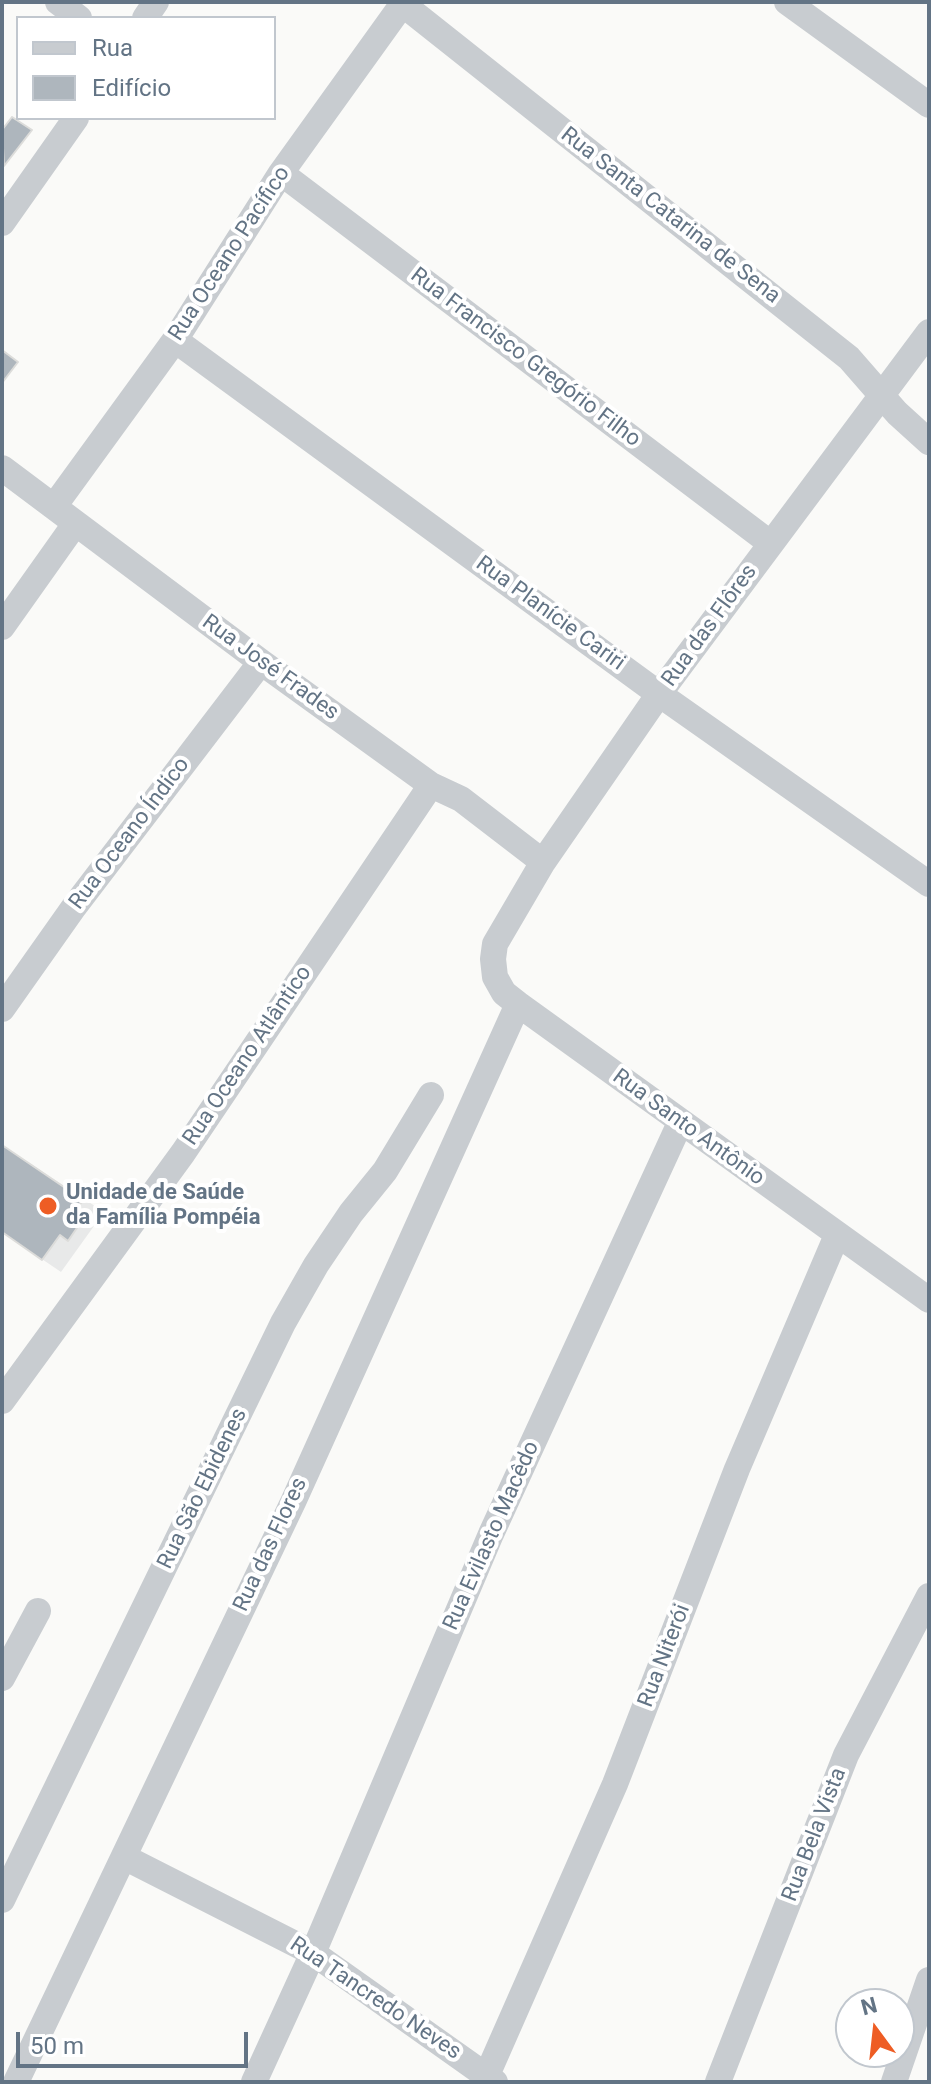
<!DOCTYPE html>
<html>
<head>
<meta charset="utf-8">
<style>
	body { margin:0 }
	#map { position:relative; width:931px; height:2084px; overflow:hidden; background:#fafaf8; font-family:Roboto,sans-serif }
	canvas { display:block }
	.frame { position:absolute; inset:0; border:4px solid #637485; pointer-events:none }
	.legend { position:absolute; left:16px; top:16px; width:260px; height:104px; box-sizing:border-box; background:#fff; border:2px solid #c1c7ce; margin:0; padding:10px 14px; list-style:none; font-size:24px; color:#637485 }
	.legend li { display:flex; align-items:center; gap:16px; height:40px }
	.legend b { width:40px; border:2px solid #c1c7ce }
	.north { position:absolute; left:835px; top:1988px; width:80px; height:80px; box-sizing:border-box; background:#fff; border:2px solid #c1c7ce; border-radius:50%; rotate:345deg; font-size:22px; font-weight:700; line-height:32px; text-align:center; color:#637485 }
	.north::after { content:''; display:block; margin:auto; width:28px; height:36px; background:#ee5d24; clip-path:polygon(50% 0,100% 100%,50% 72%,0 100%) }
	.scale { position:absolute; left:16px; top:2032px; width:232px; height:36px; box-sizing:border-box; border:4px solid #637485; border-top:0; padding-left:10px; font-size:24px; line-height:28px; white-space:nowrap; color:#637485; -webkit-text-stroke:6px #fff; paint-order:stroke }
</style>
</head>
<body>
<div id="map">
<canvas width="931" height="2084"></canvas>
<div class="frame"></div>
<ul class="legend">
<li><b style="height:10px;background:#c8ccd0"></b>Rua</li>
<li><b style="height:22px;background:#aeb6bd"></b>Edifício</li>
</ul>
<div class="north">N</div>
<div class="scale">50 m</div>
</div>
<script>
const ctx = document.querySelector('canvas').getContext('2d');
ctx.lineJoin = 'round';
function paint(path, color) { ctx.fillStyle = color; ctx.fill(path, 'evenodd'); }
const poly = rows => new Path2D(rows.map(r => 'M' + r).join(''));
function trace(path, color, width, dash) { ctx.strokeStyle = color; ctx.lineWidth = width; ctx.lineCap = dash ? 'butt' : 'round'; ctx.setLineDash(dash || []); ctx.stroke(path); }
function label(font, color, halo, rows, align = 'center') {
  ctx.font = font + ' Roboto,sans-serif'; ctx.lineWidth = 8; ctx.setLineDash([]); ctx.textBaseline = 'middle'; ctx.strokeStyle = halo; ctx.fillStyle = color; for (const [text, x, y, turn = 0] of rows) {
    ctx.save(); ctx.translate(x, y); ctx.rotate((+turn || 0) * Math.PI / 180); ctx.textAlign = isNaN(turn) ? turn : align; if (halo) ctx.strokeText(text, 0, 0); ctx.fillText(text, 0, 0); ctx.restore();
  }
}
const built = poly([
	[2,1145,104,1212,61,1272,2,1232]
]);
const building = poly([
	[12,117,32,130,4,166,2,130,12,117],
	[2,350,18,362,2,383,2,350],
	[2,1145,83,1200,72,1216,81,1222,68,1241,60,1235,42,1260,2,1232,2,1145]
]);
const minor = poly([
	[58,2,79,18],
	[400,2,849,358,897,413,929,442],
	[787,2,929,105],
	[145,18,156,2],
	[281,173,770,543],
	[2,223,76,118],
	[929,332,659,694,543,862,495,944,493,959,495,977,504,993,518,1004,929,1300],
	[175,340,659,694,929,884],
	[2,468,261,662,431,785,461,799,543,862],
	[55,505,175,340,281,173,404,2],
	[2,627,75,524],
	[2,1009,74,907,261,662],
	[2,1401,183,1153,431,785],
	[2,1678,38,1611],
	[124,1857,313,1953,495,2082],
	[2,1900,283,1323,316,1265,351,1213,385,1171,431,1095],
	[487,2075,615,1784,737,1469,837,1235],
	[16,2082,294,1500,518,1004],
	[254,2082,313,1953,491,1534,680,1123],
	[718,2082,846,1755,929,1596],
	[894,2082,929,1980]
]);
const markers = [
	[48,1206,10,"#ee5d24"]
];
const streetNames = [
	["Rua Santa Catarina de Sena",670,216,38],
	["Rua Oceano Pacífico",230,254,-57],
	["Rua Francisco Gregório Filho",525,358,37],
	["Rua Planície Cariri",550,614,36],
	["Rua das Flôres",710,626,-54],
	["Rua José Frades",270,668,36],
	["Rua Oceano Índico",130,834,-53],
	["Rua Oceano Atlântico",248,1056,-56],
	["Rua Santo Antônio",688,1128,36],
	["Rua São Ebidenes",203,1489,-64],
	["Rua Evilasto Macêdo",492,1536,-66],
	["Rua das Flores",271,1545,-65],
	["Rua Niterói",665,1656,-69],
	["Rua Bela Vista",815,1835,-69],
	["Rua Tancredo Neves",375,1999,34]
];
const poiNames = [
	["Unidade de Saúde",66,1193],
	["da Família Pompéia",66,1218]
];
paint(built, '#e8e9e9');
paint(building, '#aeb6bd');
trace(building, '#dcdcda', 2);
trace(minor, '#c8ccd0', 26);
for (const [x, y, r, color] of markers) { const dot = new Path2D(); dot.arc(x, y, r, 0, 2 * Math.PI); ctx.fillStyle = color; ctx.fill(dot); trace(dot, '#fff', 3); }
label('22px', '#637485', '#fff', streetNames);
label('bold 22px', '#637485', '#fff', poiNames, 'left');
</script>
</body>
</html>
